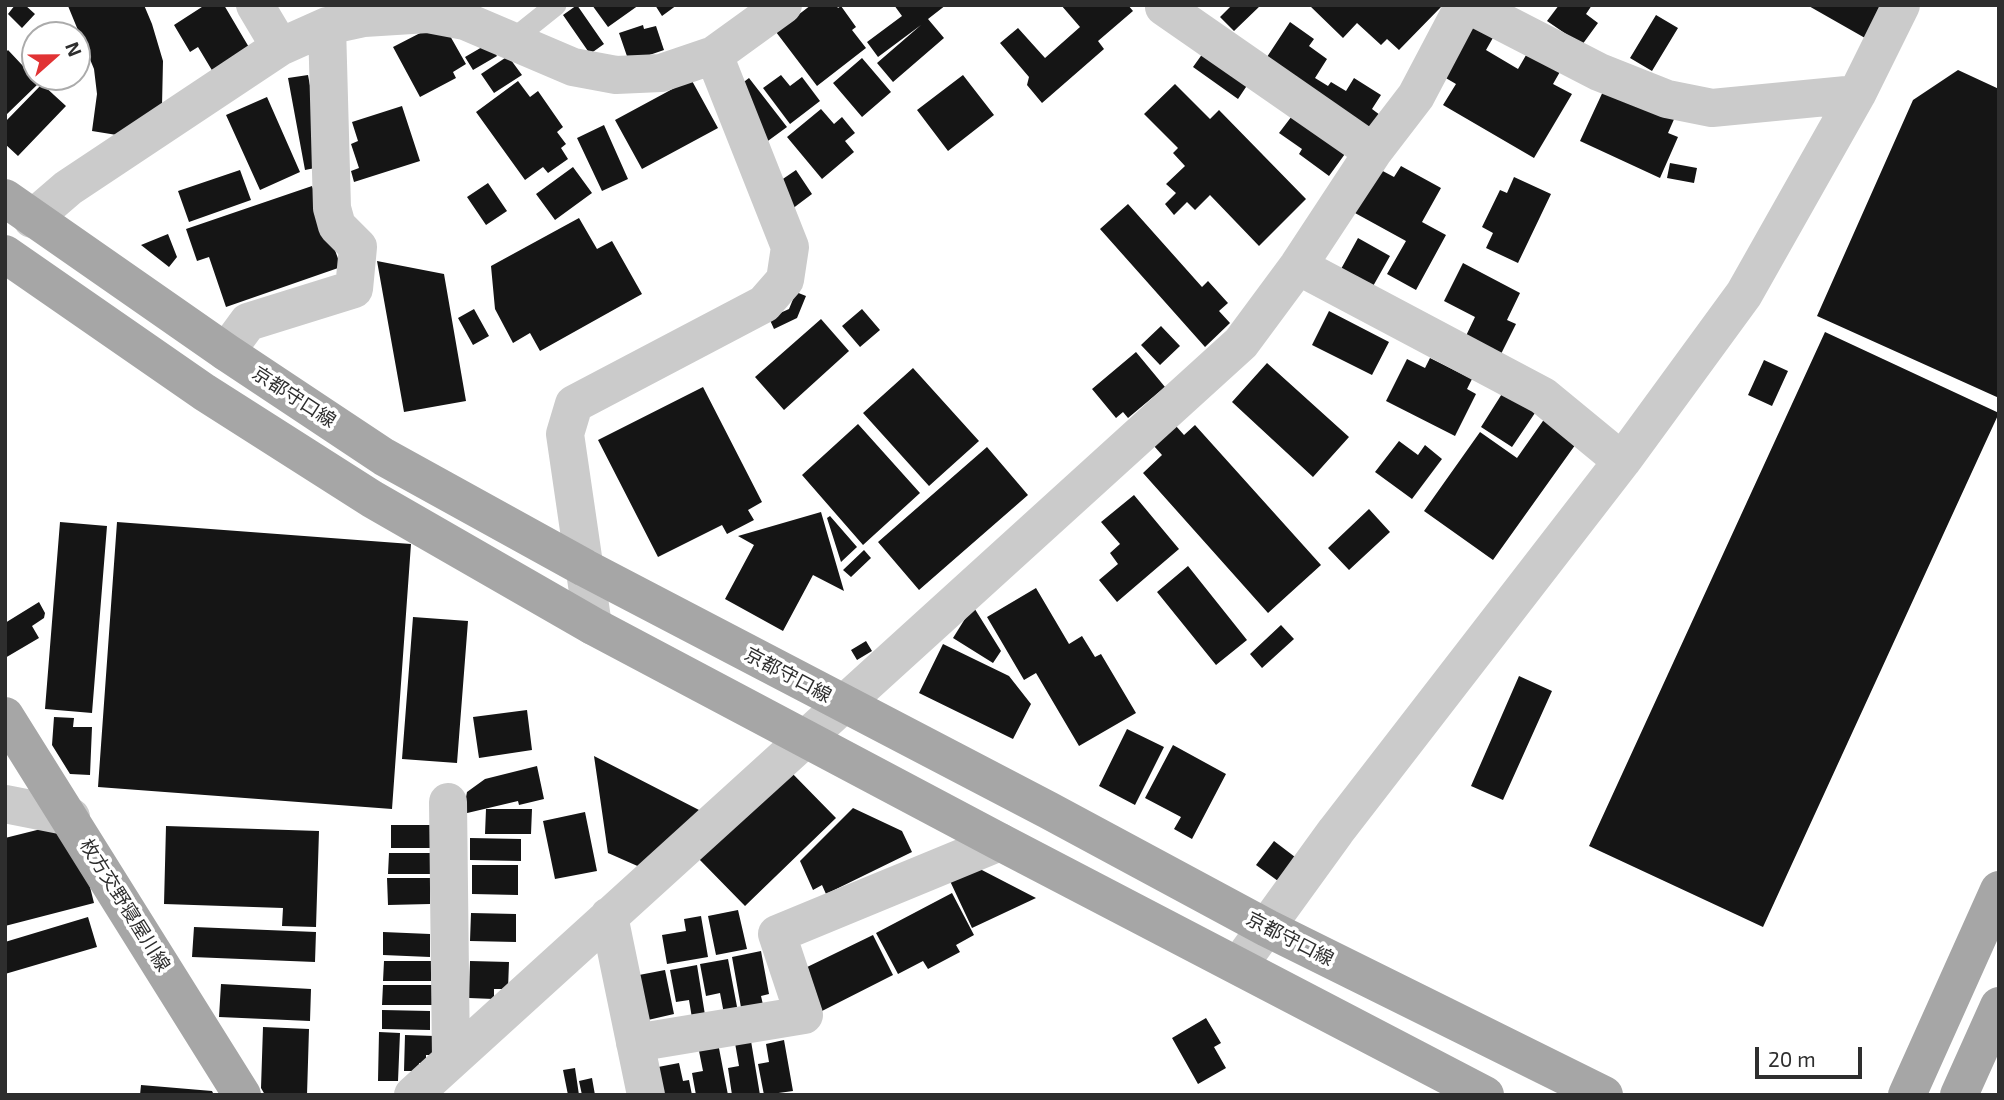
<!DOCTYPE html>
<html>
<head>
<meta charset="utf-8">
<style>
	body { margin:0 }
	#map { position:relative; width:2004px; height:1100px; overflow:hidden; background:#fff; font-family:"Exo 2",sans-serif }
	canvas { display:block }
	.frame { position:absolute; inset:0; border:7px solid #2e2e2e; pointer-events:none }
	.north { position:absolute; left:21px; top:21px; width:70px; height:70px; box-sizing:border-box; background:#fff; border:2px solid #ababab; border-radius:50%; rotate:69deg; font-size:19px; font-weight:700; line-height:28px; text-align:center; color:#2e2e2e }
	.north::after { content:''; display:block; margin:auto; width:24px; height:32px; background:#e13334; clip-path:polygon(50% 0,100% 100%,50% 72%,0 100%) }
	.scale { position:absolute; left:1755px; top:1047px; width:107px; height:32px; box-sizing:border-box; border:4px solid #2e2e2e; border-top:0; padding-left:9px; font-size:21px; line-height:24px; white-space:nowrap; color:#2e2e2e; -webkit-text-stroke:5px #fff; paint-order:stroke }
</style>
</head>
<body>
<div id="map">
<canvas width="2004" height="1100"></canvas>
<div class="frame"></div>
<div class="north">N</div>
<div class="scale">20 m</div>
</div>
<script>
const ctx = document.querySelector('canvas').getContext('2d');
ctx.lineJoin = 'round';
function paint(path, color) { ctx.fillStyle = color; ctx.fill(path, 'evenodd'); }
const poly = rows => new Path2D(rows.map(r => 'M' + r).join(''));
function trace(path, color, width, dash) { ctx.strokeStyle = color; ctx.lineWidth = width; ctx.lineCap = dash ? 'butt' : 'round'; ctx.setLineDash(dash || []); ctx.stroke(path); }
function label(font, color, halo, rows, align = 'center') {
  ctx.font = font + ' "Exo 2","Noto Sans JP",sans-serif'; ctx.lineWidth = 7; ctx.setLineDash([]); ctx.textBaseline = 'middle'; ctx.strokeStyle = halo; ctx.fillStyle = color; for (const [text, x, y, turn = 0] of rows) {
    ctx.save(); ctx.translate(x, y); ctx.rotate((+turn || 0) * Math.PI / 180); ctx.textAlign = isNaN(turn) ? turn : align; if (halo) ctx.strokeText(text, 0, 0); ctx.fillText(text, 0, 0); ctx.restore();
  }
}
const building = poly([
	[15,5,25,5,35,14,22,28,8,14],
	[70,5,144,5,152,24,163,61,162,106,123,136,92,131,97,94,94,69,68,6],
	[205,5,224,5,250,49,213,72,198,47,190,52,174,25],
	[577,5,604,44,590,54,563,15],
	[592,5,639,5,608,27],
	[655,5,677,5,662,16],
	[811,5,836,5,838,8,841,6,856,27,852,30,866,48,817,86,776,32],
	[894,5,946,5,928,19,944,38,893,82,877,63,921,25,878,57,867,42,902,16],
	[1061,5,1128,5,1133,11,1098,41,1104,49,1042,103,1027,85,1029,77,1000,43,1018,28,1045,58,1080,27],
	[1232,5,1261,5,1234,31,1220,17],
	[1309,5,1439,5,1441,7,1399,50,1387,39,1381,45,1357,23,1343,38],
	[1559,5,1592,5,1586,14,1598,23,1582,45,1547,21],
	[1807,5,1884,5,1865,38],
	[1473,15,1498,29,1486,50,1518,69,1529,50,1561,70,1553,84,1572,94,1534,158,1443,105,1456,84,1439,74],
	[1656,15,1678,28,1652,71,1630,58],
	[1290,22,1314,39,1309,46,1327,59,1315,78,1328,86,1331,82,1346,91,1354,78,1381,95,1372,109,1384,118,1374,135,1263,63],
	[643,25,644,29,656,26,664,50,629,62,619,33],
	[426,30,449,34,466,64,453,72,456,78,420,97,393,47],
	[489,43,497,56,473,70,465,57],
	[1208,46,1252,78,1238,99,1193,67],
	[8,50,39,83,5,116,5,53],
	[508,56,522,75,494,93,481,74],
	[862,58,891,92,862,117,833,83],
	[1958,70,1999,89,1999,398,1817,316,1913,100],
	[308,75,325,166,305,170,288,78],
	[781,75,790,86,802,77,820,101,790,124,763,88],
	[963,75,994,115,948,151,917,110],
	[749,78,787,127,761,146,737,87],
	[691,79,718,128,642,169,615,120],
	[518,81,530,97,538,91,563,127,557,132,566,144,561,148,568,159,548,173,543,167,525,180,476,112],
	[42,84,66,106,18,156,5,144,5,122],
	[1175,84,1210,119,1219,110,1306,199,1259,246,1210,195,1195,210,1187,202,1174,215,1165,204,1176,193,1166,184,1185,166,1173,153,1178,148,1144,114],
	[1606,85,1675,117,1668,133,1678,137,1660,178,1580,141],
	[267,97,300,172,260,190,226,115],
	[402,106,420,161,354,182,351,171,359,168,351,144,358,141,352,122],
	[1298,108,1350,147,1329,176,1299,154,1302,149,1279,133],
	[821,109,834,124,842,117,855,133,845,141,854,152,822,179,787,137],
	[604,125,628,179,602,191,577,138],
	[1670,163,1697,168,1694,183,1667,178],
	[1401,166,1441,188,1422,222,1446,235,1416,290,1387,274,1406,241,1355,213,1379,169,1394,177],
	[573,167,592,193,555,220,536,194],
	[240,170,251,200,189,222,178,191],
	[796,170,812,194,792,209,774,185],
	[1514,177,1551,194,1518,263,1486,248,1493,233,1482,227,1500,190,1507,193],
	[488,183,507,211,486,225,467,197],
	[312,186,341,267,226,307,209,257,197,261,186,229],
	[1128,204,1202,287,1208,281,1228,303,1219,311,1230,323,1205,347,1100,229],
	[579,218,597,249,612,241,642,294,540,351,530,333,513,343,495,309,491,266],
	[168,234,177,257,169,267,141,245],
	[1358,238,1390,256,1372,288,1341,269],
	[377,261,444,274,466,401,404,412],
	[1463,263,1520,293,1507,320,1516,324,1499,358,1464,340,1475,317,1444,301],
	[796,292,806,296,797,318,774,329,769,318,789,309],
	[474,309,489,336,473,345,458,318],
	[862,309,880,330,860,347,842,326],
	[1329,311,1389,342,1372,375,1312,345],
	[821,319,849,351,784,410,755,377],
	[1161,326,1180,346,1160,365,1141,345],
	[1825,332,1999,413,1763,927,1589,846],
	[1136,352,1165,387,1128,418,1123,412,1116,418,1092,389],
	[1430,358,1472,379,1467,389,1476,394,1455,436,1386,401,1407,359,1425,368],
	[1764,360,1788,371,1772,406,1748,395],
	[1267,363,1349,437,1313,477,1232,402],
	[913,368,979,441,929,486,863,413],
	[703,387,762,502,748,510,754,520,727,534,722,525,658,557,598,440],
	[1505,389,1537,410,1512,447,1481,427],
	[1545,418,1578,441,1493,560,1424,511,1480,432,1517,458],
	[858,424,920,493,863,545,802,475],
	[1195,425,1321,565,1268,613,1143,473,1162,455,1154,446,1176,426,1184,435],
	[1399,441,1418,455,1425,445,1442,459,1412,499,1375,472],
	[987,447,1028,495,919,590,878,542],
	[1134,495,1179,549,1117,602,1099,580,1118,564,1110,553,1120,544,1101,522],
	[1369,509,1390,532,1349,570,1328,548],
	[821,512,844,591,813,575,783,631,725,599,754,545,738,536],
	[830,516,857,547,841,562,827,518],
	[60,522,107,526,92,713,45,709],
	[117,522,411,544,392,809,98,787],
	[864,550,871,558,851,577,843,570],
	[1188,566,1247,640,1216,665,1157,592],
	[1036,588,1069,644,1082,636,1095,657,1101,654,1136,713,1079,746,1036,673,1024,680,987,617],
	[39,602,45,613,44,618,32,626,39,638,5,658,5,623],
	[973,606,1001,651,993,663,953,638],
	[413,617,468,621,457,763,402,759],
	[1281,625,1294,639,1262,668,1250,654],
	[866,641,872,651,857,660,851,650],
	[943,644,1009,676,1031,704,1013,739,919,693],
	[1519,676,1552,691,1503,800,1471,786],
	[527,710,532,750,479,758,473,717],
	[54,717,74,718,73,727,92,727,90,775,70,774,52,745],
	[1127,729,1164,747,1135,805,1099,786],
	[1173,745,1226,774,1192,839,1174,829,1181,817,1145,798],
	[594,756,701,811,642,868,608,853],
	[537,766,544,799,519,805,518,801,463,814,467,792,485,779],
	[789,770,836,818,745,906,698,858],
	[853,808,902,831,912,852,826,894,822,885,813,890,800,861],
	[486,809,532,809,531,834,485,834],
	[585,812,597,871,555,879,543,821],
	[391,825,434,825,434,848,391,848],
	[53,826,88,879,94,903,5,926,5,838],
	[166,826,319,831,316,927,282,926,283,908,164,904],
	[470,838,521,839,521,861,470,860],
	[1274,841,1295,857,1278,881,1256,865],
	[389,853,432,853,432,874,388,874],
	[472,865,518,865,518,895,472,894],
	[978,868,1036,898,972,928,950,881],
	[387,878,430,878,430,904,388,905],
	[952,893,974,935,956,945,960,952,928,969,923,961,898,974,876,933],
	[738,910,747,949,716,955,708,916],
	[471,913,516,914,516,942,470,941],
	[701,916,708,957,667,964,662,935,686,931,684,919],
	[88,917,97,947,5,974,5,942],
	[194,927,316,932,315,962,192,957],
	[383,932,430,934,430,957,383,955],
	[873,935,893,975,822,1011,801,970],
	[761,951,769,994,761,996,764,1009,742,1013,732,957],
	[728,959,738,1012,724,1014,720,993,706,996,700,964],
	[384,961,432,961,431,981,383,981],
	[470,961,509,962,508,989,494,989,494,999,469,998],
	[697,965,705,1015,692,1018,689,1000,676,1002,670,970],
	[665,970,674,1014,648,1020,639,975],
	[221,984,311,989,310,1021,219,1017],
	[383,985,433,985,434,1005,382,1005],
	[382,1010,430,1011,430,1030,382,1029],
	[1206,1018,1221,1043,1214,1047,1226,1068,1198,1084,1172,1038],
	[263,1027,309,1029,307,1095,265,1095,261,1088],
	[379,1032,400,1033,398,1081,378,1081],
	[405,1035,435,1036,435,1055,426,1055,426,1063,419,1063,419,1071,404,1071],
	[784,1040,793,1091,764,1095,758,1064,769,1062,766,1044],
	[751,1041,760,1095,732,1095,728,1068,739,1066,735,1043],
	[718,1043,728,1095,696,1095,692,1073,703,1071,698,1046],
	[679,1063,683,1081,689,1080,692,1095,663,1095,658,1067],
	[575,1068,579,1095,568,1095,563,1070],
	[592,1078,595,1095,582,1095,579,1081],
	[141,1085,212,1091,214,1095,140,1095]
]);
const service = poly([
	[511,41,556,5]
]);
const minor = poly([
	[255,5,280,47],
	[1469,5,1599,72,1667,99,1712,108,1857,94],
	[1164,7,1373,152],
	[32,219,68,188,280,47,327,26,364,18,428,14,465,21,573,67,616,75,661,73,714,55,783,5],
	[1298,266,1543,396,1622,461],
	[226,352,248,322,354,289,358,247,337,226,332,208,327,26],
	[593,626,565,434,574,404,764,304,785,280,790,247,714,55],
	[448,802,451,1060],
	[5,804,71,817],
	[609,916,646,1095],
	[1239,965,1336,831,1622,461,1744,294,1857,94,1901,5],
	[635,1043,804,1015,777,934,1000,842],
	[413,1095,1241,343,1298,266,1373,152,1416,96,1464,5]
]);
const primary = poly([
	[5,198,226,352,384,457,585,568,1048,810,1267,928,1604,1095],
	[5,254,204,392,372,499,593,626,1000,842,1485,1095],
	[5,716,242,1095],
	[1907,1095,1999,890],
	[1959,1095,1999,1006]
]);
const streetNames = [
	["京都守口線",294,397,33],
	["京都守口線",788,675,28],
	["枚方交野寝屋川線",125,905,58],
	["京都守口線",1290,939,27]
];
paint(building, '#151515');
trace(service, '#cbcbcb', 21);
trace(minor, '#cbcbcb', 38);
trace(primary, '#a6a6a6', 38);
label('19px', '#2e2e2e', '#fff', streetNames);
</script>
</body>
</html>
